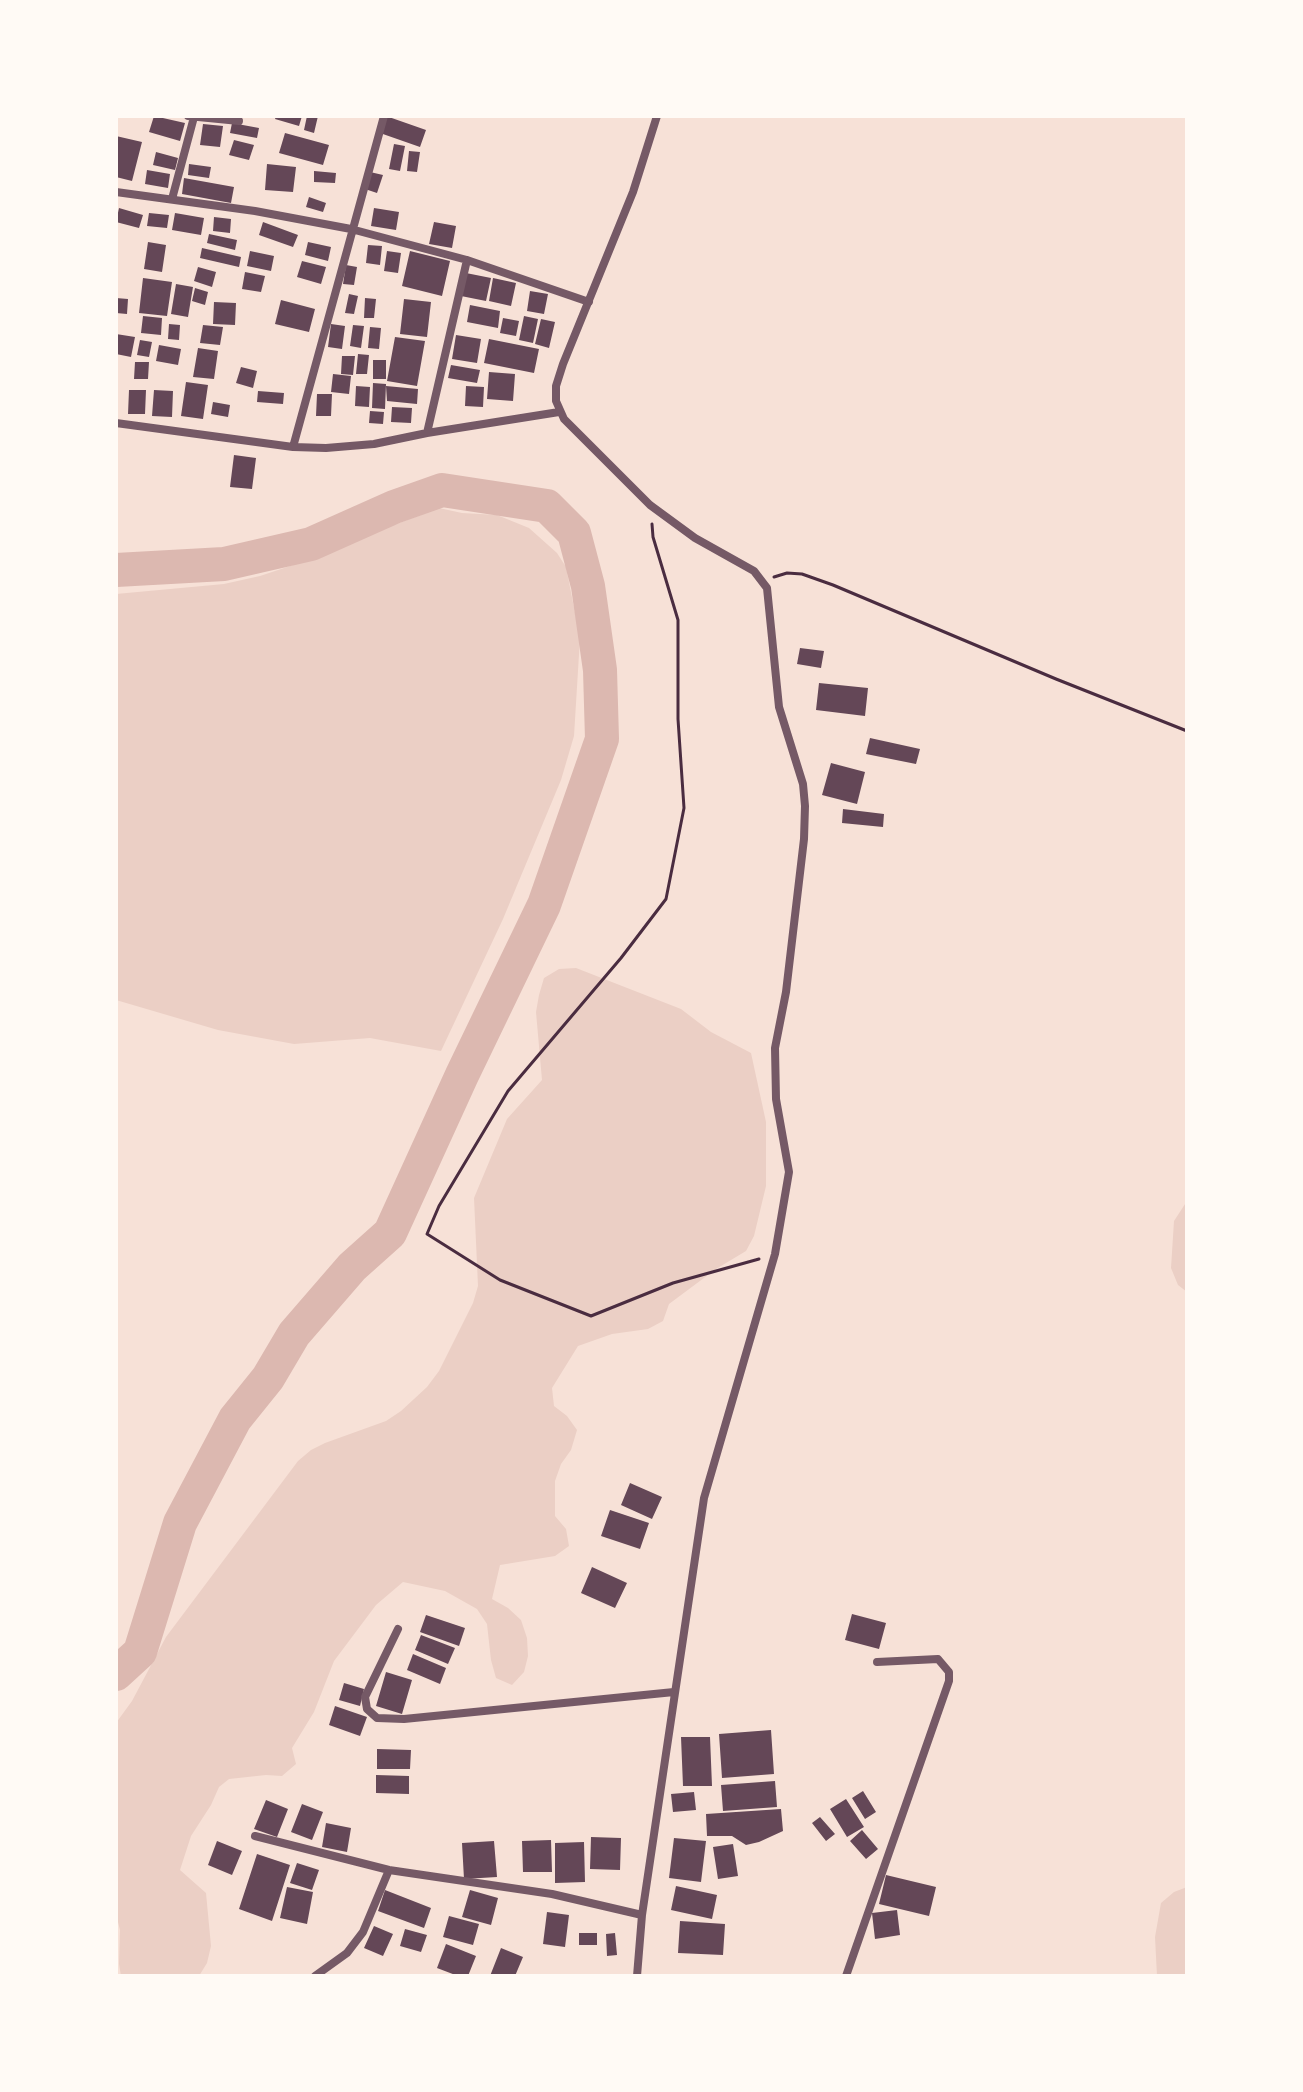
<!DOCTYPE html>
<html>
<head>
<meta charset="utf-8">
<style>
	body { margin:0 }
	#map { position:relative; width:1303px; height:2092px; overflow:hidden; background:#f7e1d7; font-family:"Open Sans",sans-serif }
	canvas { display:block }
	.frame { position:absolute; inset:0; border:118px solid #fffaf5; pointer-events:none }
</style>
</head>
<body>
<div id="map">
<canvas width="1303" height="2092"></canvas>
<div class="frame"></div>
</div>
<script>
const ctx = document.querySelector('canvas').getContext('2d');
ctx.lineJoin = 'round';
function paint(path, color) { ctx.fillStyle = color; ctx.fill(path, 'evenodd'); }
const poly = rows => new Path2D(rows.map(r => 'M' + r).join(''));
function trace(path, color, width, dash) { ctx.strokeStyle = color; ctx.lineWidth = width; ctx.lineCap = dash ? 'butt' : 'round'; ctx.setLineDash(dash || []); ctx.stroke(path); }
const green = poly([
	[439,508,462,513,497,515,529,528,557,553,566,567,580,638,574,736,561,780,503,919,441,1051,370,1038,294,1044,218,1030,116,1000,116,594,224,584,260,576,317,557,341,545],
	[576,968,681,1009,711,1032,751,1053,766,1122,766,1186,754,1236,746,1251,716,1269,669,1304,663,1321,648,1329,612,1334,578,1346,552,1388,554,1406,567,1416,577,1430,571,1450,561,1464,555,1481,555,1516,566,1529,569,1546,555,1556,500,1565,492,1599,508,1608,521,1620,527,1638,528,1656,524,1672,512,1685,496,1678,491,1660,487,1624,477,1609,445,1591,403,1582,376,1605,334,1661,314,1712,292,1748,296,1764,282,1776,266,1775,229,1779,219,1787,211,1805,191,1836,180,1870,206,1893,211,1946,207,1963,199,1976,121,1976,119,1964,120,1930,116,1914,116,1723,132,1701,166,1637,298,1461,311,1450,325,1443,386,1421,401,1411,427,1387,439,1371,473,1303,478,1286,474,1198,507,1119,542,1080,536,1012,539,995,544,978,559,969],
	[1187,1201,1187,1292,1178,1285,1171,1268,1174,1221],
	[1187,1887,1187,1976,1157,1976,1155,1937,1161,1903,1174,1892]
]);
const river = poly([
	[116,570,224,564,311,544,394,507,442,490,547,506,574,533,588,586,600,670,602,739,544,905,462,1075,390,1233,352,1267,294,1334,268,1378,235,1419,180,1523,140,1652,116,1674]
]);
const building = poly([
	[154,116,185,123,180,141,149,132],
	[276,116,302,116,299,126,275,119],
	[307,116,318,116,314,133,304,130],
	[386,116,426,130,420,147,380,133],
	[232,123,259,128,257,138,230,133],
	[203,124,223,126,220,147,200,145],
	[285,133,329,145,323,165,279,153],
	[116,136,142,142,132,181,116,177],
	[234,140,254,145,249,160,229,155],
	[394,144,405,146,400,171,389,169],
	[409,151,420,152,417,172,407,171],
	[156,152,178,158,175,170,153,165],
	[189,164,211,167,209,178,188,175],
	[267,164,296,167,293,192,265,190],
	[147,170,170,174,168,188,145,184],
	[314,171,336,173,335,183,314,182],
	[370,172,383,175,377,193,365,189],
	[184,178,234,187,231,203,182,194],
	[309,197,326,203,323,212,306,207],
	[119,208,143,215,139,228,116,222],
	[374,208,399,212,396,230,371,226],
	[149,213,169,215,167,228,147,226],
	[175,213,204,218,201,235,172,230],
	[214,217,231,219,230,233,213,231],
	[263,222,298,235,293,247,259,235],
	[434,222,456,226,452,248,429,244],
	[209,234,237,240,235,250,207,243],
	[148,242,166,245,162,272,144,269],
	[308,242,331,247,328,261,305,255],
	[368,245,382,246,380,265,366,263],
	[202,248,241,257,239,267,200,258],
	[250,251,274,256,271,271,247,266],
	[387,251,401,253,398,273,384,271],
	[410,251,450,261,442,296,402,286],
	[302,261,326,267,321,284,297,277],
	[346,265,357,267,354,285,343,284],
	[198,267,216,272,212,287,194,281],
	[245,272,265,276,261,292,242,289],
	[466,273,491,278,486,301,461,296],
	[143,278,172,282,167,316,139,313],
	[493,278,516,283,511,306,489,301],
	[176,284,193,287,188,317,171,314],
	[195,288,208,292,205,305,192,301],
	[530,291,548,294,544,314,527,311],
	[349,294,358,296,354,314,345,313],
	[116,298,128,299,127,314,116,313],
	[365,298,376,299,374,318,364,318],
	[404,299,431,302,427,337,400,334],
	[281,300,315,309,309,332,275,324],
	[214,302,236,303,235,325,213,324],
	[470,305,500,311,498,328,467,322],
	[143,316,162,318,161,335,141,333],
	[524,316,538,319,533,343,519,340],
	[503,318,519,321,516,336,500,333],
	[541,319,555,322,549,348,535,344],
	[169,324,180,325,179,340,168,339],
	[331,324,345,326,342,349,328,347],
	[203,325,223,327,220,345,200,343],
	[353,325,364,326,361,348,350,346],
	[370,327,381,328,379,349,368,348],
	[116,334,135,337,131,357,116,354],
	[456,335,481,339,477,363,452,359],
	[395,337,425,341,417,386,387,381],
	[489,339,539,349,534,373,484,363],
	[140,340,152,342,149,357,137,355],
	[159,345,181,349,178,365,156,361],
	[198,348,218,351,214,379,193,377],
	[358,354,369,355,367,374,356,374],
	[342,356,355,356,353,375,341,374],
	[373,360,386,360,386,379,373,379],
	[135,362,149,362,148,379,134,379],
	[451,365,480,370,477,383,448,378],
	[241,367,257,371,253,388,236,383],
	[489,372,515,374,513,401,487,399],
	[333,374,351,376,349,394,331,392],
	[186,382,208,385,203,419,181,416],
	[373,383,386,384,385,409,372,408],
	[356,386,370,387,369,407,355,406],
	[386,386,418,389,417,404,387,401],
	[466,386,484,387,483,407,465,406],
	[129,390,146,390,145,414,128,414],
	[154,390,173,391,172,417,152,416],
	[258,391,284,393,283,404,257,402],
	[317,394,332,394,331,416,316,416],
	[213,402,230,405,228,417,211,414],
	[392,407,412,408,411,423,391,422],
	[370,411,384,412,383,424,369,423],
	[234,455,256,458,252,489,230,487],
	[800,648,824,651,821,668,797,664],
	[819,683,868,688,865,716,816,710],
	[870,738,920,749,916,764,866,754],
	[831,763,865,772,857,804,822,795],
	[843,809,884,814,883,827,842,823],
	[630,1483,662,1497,652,1519,621,1505],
	[610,1510,649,1523,640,1549,601,1536],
	[592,1567,627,1583,615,1608,581,1593],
	[852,1614,886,1623,879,1649,845,1640],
	[426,1615,465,1628,459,1646,420,1632],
	[421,1635,455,1648,448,1664,415,1650],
	[413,1654,446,1668,440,1684,407,1670],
	[386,1672,412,1680,402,1714,376,1706],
	[344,1683,364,1689,360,1706,339,1700],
	[335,1706,367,1717,360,1736,329,1725],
	[771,1730,774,1774,722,1778,719,1734],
	[681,1737,710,1737,712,1786,683,1786],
	[377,1749,411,1750,410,1769,377,1769],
	[376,1775,409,1776,409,1794,376,1793],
	[775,1781,777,1807,723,1811,721,1785],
	[863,1791,876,1812,865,1819,852,1798],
	[694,1792,696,1810,673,1812,671,1794],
	[846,1799,864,1827,847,1837,830,1809],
	[266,1800,288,1809,277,1837,254,1829],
	[302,1804,323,1812,312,1840,291,1832],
	[781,1809,783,1831,759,1842,746,1845,732,1836,707,1836,706,1814],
	[820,1817,835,1834,826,1841,812,1823],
	[326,1823,351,1828,347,1852,322,1847],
	[862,1830,878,1849,866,1859,850,1841],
	[591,1837,621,1838,620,1870,590,1869],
	[674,1838,706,1841,701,1882,669,1878],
	[551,1840,552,1872,523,1872,522,1841],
	[217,1841,242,1851,232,1875,208,1865],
	[494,1841,497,1877,464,1879,462,1843],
	[584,1842,585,1882,555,1883,555,1843],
	[733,1844,738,1876,718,1879,713,1847],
	[257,1854,290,1865,272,1921,239,1909],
	[297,1863,319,1870,312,1890,290,1883],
	[886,1875,936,1887,929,1916,879,1904],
	[676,1886,717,1895,712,1919,671,1910],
	[287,1887,313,1892,307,1924,280,1918],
	[385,1890,431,1908,424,1928,378,1911],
	[470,1890,498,1898,491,1925,462,1917],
	[897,1910,900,1935,875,1939,872,1913],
	[547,1912,569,1915,565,1947,543,1944],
	[449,1916,479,1924,473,1945,443,1937],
	[680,1921,725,1924,723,1955,678,1953],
	[374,1926,393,1934,383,1956,364,1948],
	[405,1929,427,1935,421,1952,400,1946],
	[579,1933,597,1933,597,1945,579,1945],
	[615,1933,617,1955,607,1956,606,1934],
	[446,1944,476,1956,468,1976,458,1976,437,1968],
	[501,1948,523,1957,515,1976,490,1976]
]);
const path = poly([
	[652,524,653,537,678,620,678,719,684,808,666,899,621,958,508,1091,439,1206,427,1234,500,1280,591,1316,673,1283,759,1259],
	[774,577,787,573,802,574,833,585,1056,679,1187,731]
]);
const minor = poly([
	[188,116,239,121],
	[116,192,255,211,351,229,467,260,589,302],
	[172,199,194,117],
	[116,423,293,447,326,448,374,444,427,433,559,412],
	[427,433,467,260],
	[293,447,384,116],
	[398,1629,365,1697,367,1709,377,1718,404,1719,674,1692],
	[255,1836,389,1870,552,1894,642,1915],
	[315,1976,347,1953,363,1932,389,1870],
	[637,1976,642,1915,704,1498,775,1254,789,1172,776,1099,775,1048,786,992,804,839,805,806,803,784,779,707,767,588,754,571,695,538,650,505,564,419,556,401,556,386,563,364,633,192,657,116],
	[846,1976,949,1681,949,1672,938,1659,877,1662]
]);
paint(green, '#ebcfc5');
trace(river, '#dcb8b0', 34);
paint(building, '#644757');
trace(path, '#4a2c40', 3);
trace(minor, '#755966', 8);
</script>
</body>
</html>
